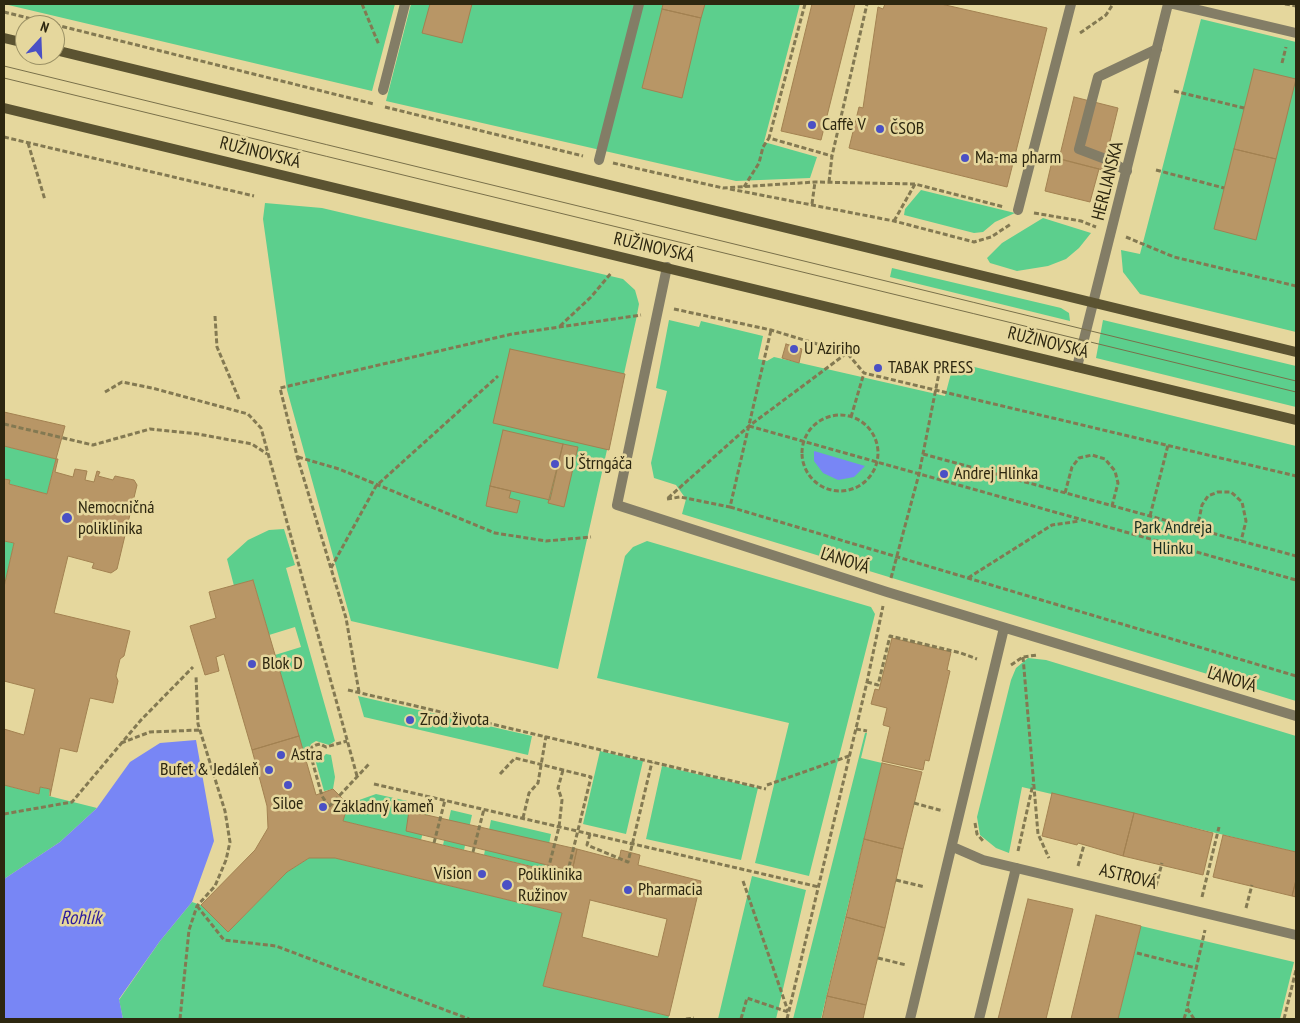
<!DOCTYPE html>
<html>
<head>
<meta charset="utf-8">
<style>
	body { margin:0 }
	#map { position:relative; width:1300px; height:1023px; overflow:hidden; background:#e5d79d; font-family:"PT Sans Narrow",sans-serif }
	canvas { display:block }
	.frame { position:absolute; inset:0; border:5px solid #2d2710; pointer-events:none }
	.north { position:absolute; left:15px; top:15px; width:50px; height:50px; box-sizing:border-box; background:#e5d79d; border:1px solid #9b9165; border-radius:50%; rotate:20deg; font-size:14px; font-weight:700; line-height:20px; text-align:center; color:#2d2710 }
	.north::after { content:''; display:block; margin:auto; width:18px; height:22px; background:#4a50c5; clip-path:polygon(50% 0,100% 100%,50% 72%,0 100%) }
</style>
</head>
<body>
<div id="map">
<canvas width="1300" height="1023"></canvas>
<div class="frame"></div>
<div class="north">N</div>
</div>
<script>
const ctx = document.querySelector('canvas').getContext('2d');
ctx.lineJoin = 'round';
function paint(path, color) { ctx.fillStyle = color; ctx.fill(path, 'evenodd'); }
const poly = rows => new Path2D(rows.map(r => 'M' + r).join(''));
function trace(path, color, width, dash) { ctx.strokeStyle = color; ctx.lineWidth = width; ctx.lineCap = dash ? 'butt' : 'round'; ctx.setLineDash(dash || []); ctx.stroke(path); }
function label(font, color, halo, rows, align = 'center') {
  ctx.font = font + ' "PT Sans Narrow",sans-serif'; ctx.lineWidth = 5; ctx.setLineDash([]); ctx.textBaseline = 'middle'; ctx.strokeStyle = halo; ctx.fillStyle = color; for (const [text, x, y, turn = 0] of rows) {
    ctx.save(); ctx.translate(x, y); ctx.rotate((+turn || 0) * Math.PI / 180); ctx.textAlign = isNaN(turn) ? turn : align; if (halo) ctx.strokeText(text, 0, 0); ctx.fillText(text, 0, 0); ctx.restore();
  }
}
const green = poly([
	[4,4,395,4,372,91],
	[411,4,800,4,764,142,817,157,810,178,736,181,386,101],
	[1201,19,1296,42,1296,332,1140,294,1123,272,1121,250,1140,254],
	[921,190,1015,213,995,222,983,232,974,233,904,215,905,209],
	[265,203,322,208,623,279,635,290,639,304,636,320,558,669,351,621,287,390,263,219],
	[1043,218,1091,233,1079,248,1066,259,1048,266,1017,271,990,263,987,258,1002,243],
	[892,268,1061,308,1069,313,1070,321,890,277],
	[669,320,699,327,701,321,763,336,758,359,767,361,774,357,945,396,954,362,1296,446,1296,701,682,514,686,499,676,485,654,478,651,463,667,391,656,388],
	[1103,320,1296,366,1296,407,1096,358],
	[4,446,56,459,47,494,9,484,10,480,4,479],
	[284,529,295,565,286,568,335,741,329,745,316,741,311,744,305,758,275,655,301,647,295,627,269,635,253,580,234,586,227,559,248,540,269,530],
	[4,541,14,543,4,587],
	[647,541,871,607,875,614,809,876,755,863,789,723,597,678,625,556,633,547],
	[1028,658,1046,660,1296,736,1296,852,1022,787,1009,853,996,848,980,835,977,817,1011,680,1016,668],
	[358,696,532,736,528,755,364,717],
	[865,733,867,733,861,758,882,763,821,1019,793,1019],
	[600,751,643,761,626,834,583,824],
	[326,754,331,755,335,777,333,789,324,791,315,759,320,760],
	[662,766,758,788,741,860,646,839],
	[4,785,38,794,40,787,50,789,49,796,97,808,60,842,4,879],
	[376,794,430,806,421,840,343,821,348,804],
	[451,810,472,815,464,850,443,845],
	[491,820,551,834,544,869,484,855],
	[309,858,335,858,562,913,543,986,669,1016,668,1019,123,1019,119,1000,160,941,192,902,201,905,228,932,287,872],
	[752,876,806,890,776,1019,718,1019],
	[1141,926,1294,962,1280,1019,1118,1019]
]);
const water = poly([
	[814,451,865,466,854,477,838,480,823,473,814,461],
	[196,740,214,841,192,902,160,941,119,999,123,1019,4,1019,4,879,60,842,97,808,130,762,160,743]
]);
const building = poly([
	[430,4,472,4,462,43,422,33,430,4],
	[663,4,705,4,701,18,662,9,663,4],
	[812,4,855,4,821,140,781,131,812,4],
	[885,4,941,4,1047,28,1007,187,849,148,859,107,863,108,878,7,883,9,885,4],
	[662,9,701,18,682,98,642,88,662,9],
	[1254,69,1296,79,1276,159,1234,149,1254,69],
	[1074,97,1118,108,1103,170,1059,159,1074,97],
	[1234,149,1276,159,1256,240,1214,229,1234,149],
	[1053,157,1099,169,1090,202,1045,191,1053,157],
	[786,344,802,349,799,363,782,358,786,344],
	[510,349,625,374,609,450,493,423,510,349],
	[4,412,65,426,56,459,4,446,4,412],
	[503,430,563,444,550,500,490,486,503,430],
	[563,444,578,447,564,507,548,503,563,444],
	[56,459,58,459,55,472,73,477,75,469,87,471,85,480,94,482,97,471,100,472,98,476,113,480,115,476,134,480,137,485,117,569,111,573,92,568,94,563,68,556,54,613,130,631,124,656,120,659,116,676,118,681,113,703,90,698,77,752,60,748,50,796,50,789,40,787,39,794,4,785,4,729,24,735,35,689,4,681,4,587,14,543,4,541,4,479,10,480,9,484,47,494,56,459],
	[490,486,511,491,509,498,520,501,517,513,486,506,490,486],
	[253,580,299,736,252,750,224,654,216,657,219,671,205,675,190,626,216,618,209,592,253,580],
	[892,638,951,652,947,670,950,671,929,761,925,760,923,770,882,761,890,727,883,725,887,708,871,704,875,689,879,690,892,638],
	[299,736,316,795,333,789,348,804,343,821,571,876,577,849,619,860,621,850,640,855,638,865,701,881,669,1016,543,986,562,913,335,858,309,858,287,872,228,932,201,905,255,850,268,828,267,806,252,750,299,736],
	[590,900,667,919,658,957,582,937,590,900],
	[882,763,922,772,903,849,864,839,882,763],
	[1052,793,1134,813,1123,856,1078,843,1077,845,1042,836,1052,793],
	[409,811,577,849,572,871,406,831,409,811],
	[1134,813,1213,833,1203,875,1123,856,1134,813],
	[1223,835,1296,852,1296,880,1292,896,1213,877,1223,835],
	[864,839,903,849,885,928,846,917,864,839],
	[1296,880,1296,897,1292,896,1296,880],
	[1028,899,1073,909,1046,1019,998,1019,1028,899],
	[1096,915,1141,926,1127,983,1118,1019,1071,1019,1096,915],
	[846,917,885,928,866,1005,827,996,846,917],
	[827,996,866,1005,863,1019,822,1019,827,996]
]);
const path = poly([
	[362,4,379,45],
	[805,4,769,138,832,156],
	[1285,4,1296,6],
	[4,12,374,104],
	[1080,33,1106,15,1113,4],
	[1282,63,1286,47],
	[1174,91,1244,108],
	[385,107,583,156],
	[4,137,254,196],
	[28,143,45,200],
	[613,163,723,188,815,182,915,184,1004,207],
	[1156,170,1224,188],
	[829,182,832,156,867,4],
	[744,187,759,163,763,147,769,138],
	[730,189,894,221,974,242,991,237,1011,224],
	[812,204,815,182],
	[1034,213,1081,221,1096,227],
	[894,221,915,184],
	[1126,237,1174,257,1296,286],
	[674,309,771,330,847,353,864,373,1296,476],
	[215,316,217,347,239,399],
	[560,326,591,297,612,272],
	[105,392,122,382,152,388,248,414,261,428,357,776],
	'802 453a38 38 0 1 1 76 0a38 38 0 1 1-76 0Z',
	[851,417,864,373],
	[4,424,93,445,150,429,198,434,252,444,267,454],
	[749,426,1296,580],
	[923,454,1296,556],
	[298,457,339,469,495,533,546,541,591,537],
	[1065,493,1072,467,1079,458,1092,455,1105,459,1115,471,1118,483,1112,506],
	[668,498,749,426,847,353],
	[667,499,680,497,730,507,771,330],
	[730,507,1296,676],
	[1150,516,1168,445],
	[1197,529,1202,505,1208,496,1218,492,1231,492,1242,502,1246,521,1241,541],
	[331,568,376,486,498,376],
	[891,578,919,474,940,368],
	[968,578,1052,525,1080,521],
	[1023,657,1038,834,1049,858],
	[1011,665,1023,657,1037,655],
	[867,682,878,685,890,636,961,653,977,659],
	[348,690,766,789],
	[359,692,346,618,297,456,280,388,512,334,641,315],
	[856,729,867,731],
	[121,743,150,732,200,730],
	[500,774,515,758,591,777,567,875],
	[374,784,819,887],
	[767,785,849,756],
	[914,803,943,811],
	[329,807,322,796,310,753,312,747,316,745,320,744,326,747,347,741],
	[324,812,369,764],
	[4,814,72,802,141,720,193,667],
	[523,818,529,793,538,783,546,736],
	[975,823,977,834,984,842],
	[590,834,587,845,628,862,652,762],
	[434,843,445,800],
	[1018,851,1033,784],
	[473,852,484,809],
	[1078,866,1084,845],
	[548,870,559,827,562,800,558,788,563,770],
	[896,880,925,887],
	[743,881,788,1011],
	[1156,886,1162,863],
	[1202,897,1219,827],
	[197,906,224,940,276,946,469,1019],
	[1246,908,1252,885],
	[1137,953,1196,968],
	[878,958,906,965],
	[180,1019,189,930,197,906,215,886,226,860,230,842,225,811,198,724,196,676],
	[686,1019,694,1018],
	[741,1019,747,998,788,1012],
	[787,1019,867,682,883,606],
	[1184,1019,1187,1009],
	[1194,1019,1187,1008,1205,930],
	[1284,1019,1296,970]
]);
const lane = poly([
	[383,90,405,4],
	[599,160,639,4],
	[1127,171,1108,160,1079,149,1098,77,1157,49],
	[1018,210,1071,4],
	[979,1019,1016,868]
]);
const street = poly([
	[1173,4,1296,33],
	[667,267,617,505,887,592,1296,716],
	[1077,367,1168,4],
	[953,847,983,860,1296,935],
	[910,1019,1004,628]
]);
const secondary = poly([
	[4,38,25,43],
	[55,50,1296,352],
	[4,108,1296,420]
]);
const tram = poly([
	[4,66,1296,381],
	[4,78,1296,392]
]);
const markers = [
	[812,125,5,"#4a50c5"],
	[880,129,5,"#4a50c5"],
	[965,158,5,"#4a50c5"],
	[794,349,5,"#4a50c5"],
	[878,368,5,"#4a50c5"],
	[555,464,5,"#4a50c5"],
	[944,474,5,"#4a50c5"],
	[67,518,6,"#4a50c5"],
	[252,664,5,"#4a50c5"],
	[410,720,5,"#4a50c5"],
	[281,755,5,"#4a50c5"],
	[269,770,5,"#4a50c5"],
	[288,785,5,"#4a50c5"],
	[323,807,5,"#4a50c5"],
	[482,874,5,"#4a50c5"],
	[507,885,6,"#4a50c5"],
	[628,890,5,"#4a50c5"]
];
const poiNames = [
	["Caffè V",822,125],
	["ČSOB",890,129],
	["Ma-ma pharm",975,158],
	["U Aziriho",804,349],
	["TABAK PRESS",888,368],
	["U Štrngáča",565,464],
	["Andrej Hlinka",954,474],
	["Nemocničná",78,508],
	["poliklinika",78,529],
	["Blok D",262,664],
	["Zrod života",420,720],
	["Astra",291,755],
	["Bufet & Jedáleň",259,770,"right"],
	["Siloe",288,804,"center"],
	["Základný kameň",333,807],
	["Vision",472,874,"right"],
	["Poliklinika",518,875],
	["Ružinov",518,896],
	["Pharmacia",638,890]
];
const streetNames = [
	["RUŽINOVSKÁ",260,153,14],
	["HERLIANSKA",1108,181,-76],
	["RUŽINOVSKÁ",654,248,13],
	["RUŽINOVSKÁ",1048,343,14],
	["ĽANOVÁ",845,561,18],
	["ĽANOVÁ",1232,680,17],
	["ASTROVÁ",1128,877,14]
];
const parkNames = [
	["Park Andreja",1173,528],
	["Hlinku",1173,549]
];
const waterNames = [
	["Rohlík",81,919]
];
paint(green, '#5ccf8d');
paint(water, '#7886f5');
paint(building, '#b89666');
trace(building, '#a28151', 1);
trace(path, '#837952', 3, [5, 2.5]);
trace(lane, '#837d66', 10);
trace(street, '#837d66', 10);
trace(secondary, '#5b5331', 10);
trace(tram, '#79704a', 1);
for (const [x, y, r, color] of markers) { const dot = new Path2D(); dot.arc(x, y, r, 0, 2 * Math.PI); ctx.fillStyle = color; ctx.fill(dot); trace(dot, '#e5d79d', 2); }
label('18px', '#2d2710', '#e5d79d', poiNames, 'left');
label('18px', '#2d2710', '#e5d79d', streetNames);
label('18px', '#182f21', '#e5d79d', parkNames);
label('italic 19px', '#2b1a9d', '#e5d79d', waterNames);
</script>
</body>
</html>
